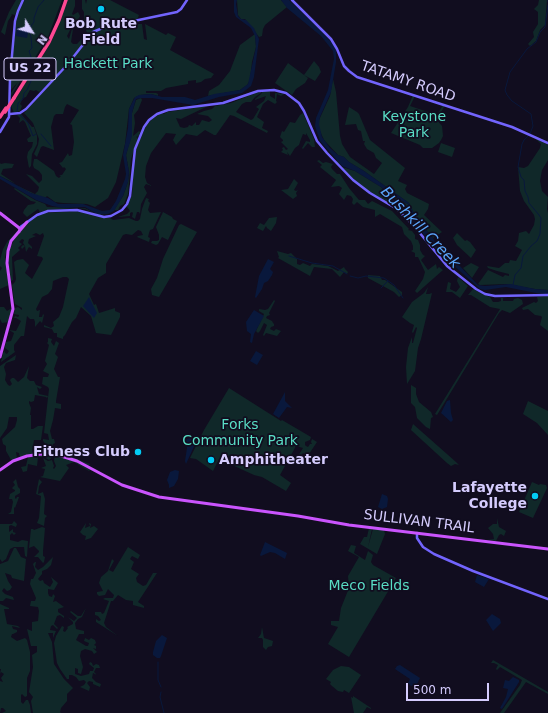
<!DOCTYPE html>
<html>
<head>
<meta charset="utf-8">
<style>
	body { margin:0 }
	#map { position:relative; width:548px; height:713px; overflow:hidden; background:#110d1f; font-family:"DejaVu Sans",sans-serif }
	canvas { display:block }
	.north { position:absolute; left:12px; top:12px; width:40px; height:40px; -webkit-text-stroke:3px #110d1f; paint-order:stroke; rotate:127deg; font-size:11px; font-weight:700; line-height:16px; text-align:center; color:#d5ccfe }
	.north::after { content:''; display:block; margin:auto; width:14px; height:18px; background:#d5ccfe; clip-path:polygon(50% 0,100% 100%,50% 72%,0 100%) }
	.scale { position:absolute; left:406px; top:683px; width:83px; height:18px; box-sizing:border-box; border:2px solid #d5ccfe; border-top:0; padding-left:5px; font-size:12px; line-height:14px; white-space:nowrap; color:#d5ccfe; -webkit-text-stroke:3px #110d1f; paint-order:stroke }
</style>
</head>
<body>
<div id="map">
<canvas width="548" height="713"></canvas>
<div class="north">N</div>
<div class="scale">500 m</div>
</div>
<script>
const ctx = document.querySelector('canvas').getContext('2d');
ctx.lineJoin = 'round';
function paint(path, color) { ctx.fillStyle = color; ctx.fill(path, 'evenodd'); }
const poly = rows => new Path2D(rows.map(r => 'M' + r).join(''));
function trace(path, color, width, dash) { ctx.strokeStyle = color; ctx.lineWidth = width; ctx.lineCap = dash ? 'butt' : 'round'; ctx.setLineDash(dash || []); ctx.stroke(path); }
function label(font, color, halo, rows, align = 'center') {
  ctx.font = font + ' "DejaVu Sans",sans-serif'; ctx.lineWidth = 3.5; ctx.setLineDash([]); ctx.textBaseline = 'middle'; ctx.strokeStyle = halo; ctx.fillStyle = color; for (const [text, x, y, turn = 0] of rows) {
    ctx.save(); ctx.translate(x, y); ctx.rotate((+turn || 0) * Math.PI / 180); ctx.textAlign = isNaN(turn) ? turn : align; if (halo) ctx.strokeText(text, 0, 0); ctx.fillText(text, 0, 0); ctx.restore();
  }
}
const green = poly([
	[16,0,22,0,15,15,11,14,12,15,8,21,5,35,1,32,9,12],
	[25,0,62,0,48,37,11,96,11,93,18,82,10,91,16,19,17,13],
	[67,0,75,0,75,6,72,14,73,15,78,12,80,16,78,20,75,20,67,36,69,39,72,29,73,29,71,42,73,44,77,44,87,33,84,24,84,12,82,9,82,0,85,0,86,4,87,0,110,0,139,15,137,20,114,25,114,26,125,24,125,27,132,24,142,24,144,39,147,40,145,24,166,35,168,33,176,37,170,50,214,74,211,78,205,79,201,82,196,83,196,80,188,81,188,84,166,88,161,91,146,91,146,93,156,93,158,94,158,96,151,94,140,95,134,98,129,109,125,144,116,182,108,198,95,207,87,204,63,203,55,202,47,196,45,198,37,196,26,191,16,185,35,194,38,191,39,187,26,174,32,176,39,183,42,180,42,175,39,171,34,168,33,165,34,159,37,159,54,171,56,176,59,178,61,176,59,175,62,175,66,169,64,167,63,168,59,163,62,162,68,153,69,156,72,155,74,142,72,125,70,124,79,110,67,104,65,107,63,114,56,114,54,116,51,127,54,150,43,146,41,147,37,157,34,154,38,145,39,139,33,123,24,113,65,68,89,35,67,64,43,89,39,92,36,90,34,91,30,90,26,97,23,98,20,104,22,106,20,111,14,113,11,106,51,42,59,24],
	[237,0,281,0,287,7,265,25,263,29,262,36,259,37,245,19,241,19,238,15],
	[539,0,547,0,545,25,540,30,536,41,530,46,528,44,534,37,533,32,538,24,538,12,534,9,538,5],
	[255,34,256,47,252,62,250,80,247,85,240,90,208,96,209,91,219,85,230,71,240,45],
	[314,61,319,67,321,72,315,81,304,75],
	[288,63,308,78,305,83,296,89,292,95,275,83],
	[333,79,336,92,340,136,342,144,350,157,374,174,382,163,376,158,374,153,367,149,364,144,365,141,363,141,361,131,358,130,356,124,345,125,349,107,357,112,359,114,370,140,405,168,398,181,407,185,405,189,407,193,429,204,428,209,424,215,442,232,433,238,416,218,409,203,364,171,349,162,344,157,338,155,324,140,319,129,319,120,330,96],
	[261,91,261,93,255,97,251,102,246,102,242,104,236,112,251,120,253,119,259,109,256,107,264,101,266,96,255,100,255,99,261,94,263,91,270,91,270,96,275,99,275,93,284,94,281,96,277,94,276,101,277,102,275,104,268,100,263,104,257,117,264,122,262,128,268,131,267,133,234,116,230,115,216,135,214,135,205,130,197,136,186,134,176,145,173,140,176,134,166,133,151,153,146,166,145,177,147,183,152,186,146,184,144,187,147,193,141,204,140,214,139,212,137,212,135,219,132,217,133,213,132,212,130,213,130,216,118,217,127,214,130,211,127,207,126,208,132,195,134,154,146,126,152,119,162,113,164,114,167,112,208,106,181,119,176,118,180,127,184,128,188,127,189,125,192,126,196,122,196,125,199,125,202,120,209,122,212,120,208,116,197,114,204,111,212,109,215,106,231,103],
	[413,95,415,96,410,106,437,115,443,105,445,105,438,118,436,119,442,126,443,136,441,140,439,139,441,140,439,143,432,148,423,148,420,145,391,133,408,107],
	[141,98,142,100,138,110,134,115,135,123,133,136,139,131,140,132,139,136,136,137,138,138,131,159,128,194,124,204,120,206,118,210,114,210,123,196,128,182,129,172,126,155,132,133,132,113,136,100],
	[303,113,314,139,315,147,312,147,308,143,303,149,302,148,306,141,310,142,310,140,306,133,306,135,303,134,301,139,299,145,295,148,290,156,287,152,288,155,281,152,283,150,282,148,284,147,286,150,288,149,281,142,283,141,283,140,280,137,282,131,284,132,290,122,295,123,300,115],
	[21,114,32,127,34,127,37,136,37,144,32,154,31,166,29,168,27,157,28,152,32,147,33,142,28,142,27,139,31,136,25,122,23,120,19,123,20,118,17,115],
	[535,138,548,145,548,160,542,170,540,181,542,191,548,197,547,209,548,213,548,290,535,289,506,284,480,285,478,284,488,270,503,277,505,275,509,276,509,274,497,271,488,268,487,266,499,268,505,263,509,263,510,260,516,261,522,250,515,246,518,241,519,233,526,231,529,234,534,225,535,219,534,215,524,201,520,191,518,167,524,168,528,166,540,148,541,144],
	[441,143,455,148,452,157,438,152],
	[319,160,323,163,326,162,333,164,331,167,332,169,337,174,340,174,349,188,359,200,365,200,368,204,372,201,392,211,409,229,408,230,412,231,415,235,415,239,418,240,420,245,420,250,423,255,425,256,421,260,428,270,436,264,437,269,439,267,443,270,417,293,415,291,423,279,425,272,418,257,415,257,415,253,411,251,413,250,413,246,411,241,404,234,402,227,380,214,375,217,375,210,363,207,357,202,354,205,352,203,353,199,351,196,347,195,344,200,339,194,342,188,339,186,331,187,336,180,320,167,322,165,317,161],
	[337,160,342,167,355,171,381,187,387,194,397,207,397,209,361,186,336,162],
	[0,163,1,164,5,163,14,164,12,168,3,169,1,174,16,184,0,176],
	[294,179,298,183,294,190,296,191,298,190,296,193,297,196,293,199,281,190,288,189],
	[15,188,35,200,45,204,47,207,85,208,96,214,108,215,97,215,85,209,78,208,47,210,40,212,38,209,27,217,23,213,24,210,28,205,34,204,36,202,31,201,14,189],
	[392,195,408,204,413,216,400,206,392,196],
	[146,198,149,199,148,201,150,203,148,210,150,213,161,212,153,229,150,230,149,233,148,237,150,238,149,242,137,237,138,236,143,235,141,231,138,230,132,235,126,234,123,235,106,264,106,273,98,278,89,294,94,305,96,304,99,313,115,308,115,311,120,313,120,317,111,335,96,333,91,316,81,307,76,318,72,322,65,335,63,337,63,339,57,337,57,333,54,333,52,329,44,327,44,325,51,328,54,326,53,322,59,317,63,307,69,279,67,277,63,277,53,281,52,289,48,294,42,297,36,309,37,311,40,310,39,317,42,317,43,314,44,315,42,323,40,321,35,327,35,322,34,319,30,319,27,316,24,336,21,336,14,345,14,350,15,352,1,362,3,353,5,351,5,353,7,354,9,351,5,348,4,351,6,342,11,341,13,336,14,333,9,330,16,331,21,321,16,318,14,318,15,316,18,317,19,316,19,315,14,314,15,308,18,307,22,310,22,308,15,304,14,299,12,285,15,282,16,279,14,262,17,260,23,259,29,265,25,273,32,279,43,259,42,257,37,256,44,236,43,233,40,235,36,233,32,235,36,236,29,239,28,243,32,247,32,249,29,247,26,252,25,246,22,249,21,247,23,245,25,246,23,243,24,240,22,239,19,242,22,244,18,248,20,250,12,257,13,280,11,281,8,260,10,248,14,240,26,224,38,216,45,213,76,211,98,217,110,218,113,220,129,218,136,221,138,221,140,219,142,209],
	[163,212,172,217,173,219,177,221,168,240,162,237,158,244,156,245,151,243,152,241,157,241,159,240,159,235,156,227],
	[277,217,276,223,271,231,267,228,266,226,263,231,257,228,260,223,264,225,269,218],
	[181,224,197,232,159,297,152,295,151,289,157,278,163,259,179,225],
	[18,230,7,249,5,257,9,285,0,289,0,271,2,268,0,266,0,260,3,249,7,242],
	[457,233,465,241,467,240,470,242,476,250,471,258,457,245,453,238],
	[277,251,288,254,291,253,297,259,297,264,300,265,303,263,310,266,312,264,328,266,338,271,344,267,345,269,348,272,347,274,344,272,340,277,332,269,314,267,310,276,278,258,279,257],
	[471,263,479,267,472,278,463,268],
	[368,275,380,276,382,280,385,280,402,292,402,295,399,297,394,292,368,278],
	[458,277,468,286,460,298,452,292,446,292,448,282,451,283,450,289,456,292,460,287,457,281],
	[428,287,426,294,429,294,432,293,421,339,418,348,415,371,407,384,406,367,408,348,412,337,412,343,413,343,417,328,416,327,413,333,412,332,414,325,410,323,402,317,412,302,424,293],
	[473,289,490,297,493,302,498,302,501,301,501,298,503,298,503,301,513,301,514,299,518,298,522,300,523,304,510,313,502,310,499,313,437,415,435,414,500,309,490,307,471,295,468,295],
	[548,296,548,331,540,325,542,317,541,316,535,315,528,309,523,310,522,308,534,302,536,303,538,301,537,297],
	[274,300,275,301,269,313,270,315,267,316,266,318,272,321,273,323,274,324,274,326,271,327,270,329,274,331,276,329,281,331,277,336,266,333,264,336,263,335,267,325,264,323,260,331,258,333,256,331,264,314,259,311,259,309,265,310,268,309],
	[0,307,4,307,7,311,12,308,9,322,2,323,0,319],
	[48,338,52,339,51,342,54,346,56,341,59,343,55,354,58,357,54,369,58,377,60,377,56,401,56,403,61,404,61,409,55,408,53,420,50,431,52,439,54,439,55,443,53,444,53,447,57,451,87,463,90,464,89,466,69,457,54,453,43,441,43,439,49,440,48,434,44,433,49,389,48,387,42,384,43,377,48,377,49,374,43,371,47,364,45,361,49,345,47,343,48,342],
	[16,355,15,360,6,363,4,367,6,374,5,380,8,385,10,386,12,384,10,380,12,378,14,378,18,382,24,377,29,366,27,378,30,381,34,381,36,385,42,387,40,389,37,387,39,394,48,396,47,398,46,397,35,395,34,401,31,402,29,401,29,403,31,408,30,415,31,415,31,429,33,429,38,426,43,426,41,440,34,440,32,452,41,452,43,450,49,453,36,454,20,458,19,453,16,452,17,458,11,460,10,458,6,451,6,446,3,444,2,439,15,427,17,420,17,417,9,417,7,428,0,438,0,366],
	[411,385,416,388,416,394,419,402,431,412,433,417,431,418,430,429,426,427,417,418,415,407,411,403],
	[229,388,281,421,282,420,311,437,310,440,305,442,305,445,306,446,308,447,310,444,312,444,311,442,312,439,317,442,309,454,306,455,303,453,300,458,298,456,303,448,296,446,280,475,291,483,286,491,262,477,254,475,219,459,213,471,196,459,190,458,204,430],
	[528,401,548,411,548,435,537,423,523,414],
	[413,424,456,462,459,465,455,464,451,466,447,463,411,430],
	[39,455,53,456,53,457,49,460,44,457,38,457,37,466,28,464,27,471,23,472,21,467,26,466,28,457],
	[55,455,71,459,90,470,89,471,74,462,66,465,69,468,60,481,40,477,43,476,45,469,41,468,46,466,43,458,48,461,52,460,54,466,53,468,54,469,56,466,54,461],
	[16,479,18,487,20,489,20,493,15,496,15,498,16,499,17,497,19,497,18,500,15,508,14,507,14,514,8,514,11,512,13,502,12,499,9,499,10,494,15,491,15,490,13,489,12,488,15,485,13,482],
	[39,479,42,482,39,486,38,494,43,492,45,499,44,514,47,516,45,518,44,526,37,523,39,518,41,496,36,494],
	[532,482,539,485,540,484,546,485,547,488,533,518,519,512],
	[497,518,499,527,506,531,504,536,501,534,499,535,496,541,487,540,494,539,493,534,488,528,493,524,497,524],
	[14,521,17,524,16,527,11,525,9,526,9,532,13,529,13,532,16,533,14,535,12,533,10,535,10,540,18,542,22,540,28,541,27,557,25,556,24,547,14,547,10,549,6,559,2,562,0,559,0,524,12,524],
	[86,523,85,528,90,526,89,523,91,524,90,528,94,526,98,529,91,538,85,540,86,536,83,535,80,532],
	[42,527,45,528,43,551,43,556,45,557,44,562,43,563,38,557,34,557,39,552,39,551,34,546,29,548,31,529,33,529,34,530],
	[369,528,372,529,368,547,373,529,384,530,385,534,377,554,360,544,364,537,367,537],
	[351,545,356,546,354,553,365,560,368,551,373,555,371,562,373,565,396,578,349,657,328,644,338,627,331,625,331,621,339,621,341,608,349,588,348,576,359,557,348,551],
	[128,547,140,555,138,559,132,556,130,559,134,562,131,569,139,574,136,578,137,582,143,586,146,585,153,573,157,573,138,602,144,606,144,608,133,605,133,601,126,600,118,595,113,601,111,601,104,623,106,627,118,636,96,622,96,619,99,621,101,620,98,616,95,615,95,612,101,612,102,614,104,613,109,601,103,599,105,598,113,598,114,595,108,589,105,595,99,596,97,594,97,592,103,591,99,583,101,577,108,571,112,559,114,561,109,570,113,572],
	[14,548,16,548,21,557,26,559,24,581,12,578,11,575,5,573,8,581,12,587,10,590,7,591,4,588,2,591,5,594,13,597,14,600,6,598,3,601,0,601,0,564,8,561],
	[53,557,51,565,47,569,42,571,42,574,38,579,40,581,43,580,44,583,50,587,53,582,51,577,58,583,54,590,48,589,48,593,49,596,52,597,53,594,55,596,53,602,56,601,64,607,58,609,58,612,64,616,64,618,60,615,57,616,54,624,58,628,57,629,53,625,51,626,50,630,56,631,53,638,53,633,48,633,52,642,54,664,64,679,73,688,67,694,67,701,61,708,60,712,61,713,33,713,31,701,33,697,29,692,33,667,32,655,37,652,37,646,31,646,27,629,32,631,32,622,38,621,39,611,38,607,30,606,31,601,35,601,36,598,30,584,31,579,33,579,36,573,33,564,35,562,36,562,35,567,38,570,43,567],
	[0,604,9,608,9,609,4,609,7,624,18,626,20,628,12,626,13,629,17,630,17,632,13,634,12,634,11,637,17,641,25,638,27,640,30,652,30,671,27,678,27,696,25,697,22,694,21,695,21,702,23,704,26,700,28,700,30,705,31,713,2,713,6,711,3,708,1,708,0,713,0,681,3,682,1,678,4,674,1,672,0,674,1,669,0,669],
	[86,608,82,617,78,619,75,623,76,629,84,631,84,634,79,634,76,640,86,646,88,646,89,643,84,641,85,638,89,640,91,638,95,640,96,643,94,645,96,646,96,649,93,648,97,652,94,654,92,651,85,649,81,651,80,656,83,667,81,674,78,673,78,669,75,668,75,674,81,676,89,674,90,671,93,671,94,668,89,664,90,662,92,663,93,666,96,664,99,665,100,668,96,668,94,672,97,675,93,673,92,678,96,682,101,684,100,687,93,684,93,682,89,681,87,683,90,687,89,691,80,687,84,685,86,682,84,680,79,681,76,677,72,675,69,675,69,679,67,679,60,669,57,663,54,643,56,636,62,626,64,627,63,631,65,632,68,628,67,627,73,624,73,622,68,617,74,621,77,618,70,612,71,611,78,616,81,616],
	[262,627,264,638,273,641,272,646,268,647,266,650,263,647,263,640,262,638,258,638,261,634],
	[493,660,548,692,548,694,526,682,504,713,500,713,520,685,522,680,500,667,497,670,496,669,498,665,494,663,491,663],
	[341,666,349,667,361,675,349,693,344,690,343,692,338,691,332,686,330,684,331,682,326,679,333,670],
	[353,696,371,708,371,709,367,707,363,713,354,713,351,697,353,698]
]);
const water = poly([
	[234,0,237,0,236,4,238,16,241,19,246,20,254,28,259,39,254,77,251,86,242,93,219,97,193,105,152,98,141,98,136,99,132,113,132,136,126,155,129,172,128,182,123,196,114,211,108,214,97,214,85,207,63,208,52,206,36,200,0,179,0,176,31,193,48,198,58,204,83,204,102,211,110,210,116,201,125,179,126,174,123,155,128,128,129,109,135,97,139,95,151,94,162,97,185,97,195,100,214,94,240,90,248,84,256,47,255,36,251,28,236,17,234,12],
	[281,0,289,0,317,27,333,44,336,50,336,62,331,92,320,117,319,124,322,137,330,148,338,155,344,157,349,162,364,171,409,203,416,218,433,238,440,251,457,263,478,285,485,286,511,284,535,289,548,290,548,294,536,293,506,287,485,290,480,289,452,264,441,256,416,225,393,204,386,192,381,187,355,171,342,166,320,141,315,126,316,118,328,90,334,59,333,51,321,36,287,8],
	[392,195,409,205,413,216,397,204,392,196],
	[17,27,29,30,27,38,16,36],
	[268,259,274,262,270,269,273,272,272,275,268,281,264,283,262,289,256,298,255,297,259,276],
	[89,297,97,313,94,318,83,306],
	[254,310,264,316,254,334,252,343,250,342,251,334,247,331,246,322],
	[256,351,263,355,257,365,250,361],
	[285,392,285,401,292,408,287,407,279,418,273,414],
	[450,400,451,413,453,420,451,422,441,413,447,401],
	[190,438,196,442,186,464,185,461,187,448,185,440],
	[175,470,179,471,178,479,174,486,169,488,169,485,167,480,170,472],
	[382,494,387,496,388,499,387,507,382,509,378,507],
	[265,542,287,553,285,559,275,553,270,552,261,556,260,555],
	[477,575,489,579,484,587,475,582],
	[492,614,500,619,501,623,493,631,486,620],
	[162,635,167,638,161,656,160,658,157,658,153,655,153,652,156,641],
	[400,665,420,678,417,684,411,686,408,683,410,679,395,669,397,666],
	[513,677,519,680,519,682,502,709,500,708,506,697,508,689,503,688,505,680,509,681]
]);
const stream = poly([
	[548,0,548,2],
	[32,63,32,60,29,51,32,48,31,37,30,34,31,26,34,22,34,18,38,7,44,0],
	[17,112,18,103,23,99,24,93,27,90,35,72],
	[19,114,28,123,33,136,36,134],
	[41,134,51,146],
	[530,134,533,126,531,114,512,101,507,95,505,90,510,72,527,49,536,42,540,32,545,27,548,5],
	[289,256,312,263,333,266,347,274],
	[350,276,358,278,366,276,384,278,394,285,403,298],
	[513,285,515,275,521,268,523,256,531,246,537,241,540,234,541,218,539,215,529,203,528,197,525,191,524,180,521,177,518,167,522,144,524,140,528,136],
	[381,288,388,281],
	[158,662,158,680,161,687],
	[161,692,160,697,164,713]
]);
const secondary = poly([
	[292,0,331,39,337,49,344,66,349,71,357,77,512,127,548,143],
	[10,114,20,113,26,109,67,65,93,32,105,27,177,12,181,9,187,0],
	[0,132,9,117,10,78,15,21,18,11,23,0],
	[19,228,37,215,48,211,77,210,104,217,111,216,122,210,127,204,130,196,135,149,144,127,149,120,157,114,168,110,223,103,258,91,274,90,286,93,299,103,304,111,317,141,327,153,353,180,370,193,397,209,414,226,447,266,476,289,485,294,495,296,548,295],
	[417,533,417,538,423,547,434,554,473,571,548,599]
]);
const primary = poly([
	[0,213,18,227,20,229,19,232],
	[0,357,13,309,7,263,8,251,11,241,27,222],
	[0,470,13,461,27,456,42,454,58,455,77,461,122,485,159,497,298,516,349,525,548,549]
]);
const highway = poly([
	[14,98,49,42,59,20,66,0],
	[0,117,6,108]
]);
const highwayBridge = poly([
	[5,112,14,98]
]);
const markers = [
	[101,9,4,"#03cbf3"],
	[138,452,4,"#03cbf3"],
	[211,460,4,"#03cbf3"],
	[535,496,4,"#03cbf3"]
];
const shields = [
	[30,69,52]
];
const shieldNames = [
	["US 22",30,69]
];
const poiNames = [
	["Bob Rute",101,24,"center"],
	["Field",101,40,"center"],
	["Fitness Club",130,452],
	["Amphitheater",219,460,"left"],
	["Lafayette",527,488],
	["College",527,504]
];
const parkNames = [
	["Hackett Park",108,64],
	["Keystone",414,117],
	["Park",414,133],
	["Forks",240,425],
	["Community Park",240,441],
	["Meco Fields",369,586]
];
const streetNames = [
	["TATAMY ROAD",408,82,19],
	["SULLIVAN TRAIL",419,522,7]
];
const waterNames = [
	["Bushkill Creek",420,228,46]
];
paint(green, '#102829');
paint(water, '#09183c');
trace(stream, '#09183c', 1);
trace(secondary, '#7264fd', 2.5);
trace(primary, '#ca54fd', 3);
trace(highway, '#fd4892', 3.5);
trace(highwayBridge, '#fd4892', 3.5);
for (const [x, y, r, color] of markers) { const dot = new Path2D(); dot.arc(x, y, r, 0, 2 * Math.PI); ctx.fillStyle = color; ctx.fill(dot); trace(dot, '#110d1f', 1.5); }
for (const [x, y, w] of shields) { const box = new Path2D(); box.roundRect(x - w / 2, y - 11, w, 22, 3); ctx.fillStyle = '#110d1f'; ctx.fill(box); trace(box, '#d5ccfe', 1); }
label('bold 13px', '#d5ccfe', null, shieldNames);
label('bold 14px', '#d5ccfe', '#110d1f', poiNames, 'right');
label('14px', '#59ddc5', '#110d1f', parkNames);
label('14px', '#d5ccfe', '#110d1f', streetNames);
label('italic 15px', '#5ba7fd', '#110d1f', waterNames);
</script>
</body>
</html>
